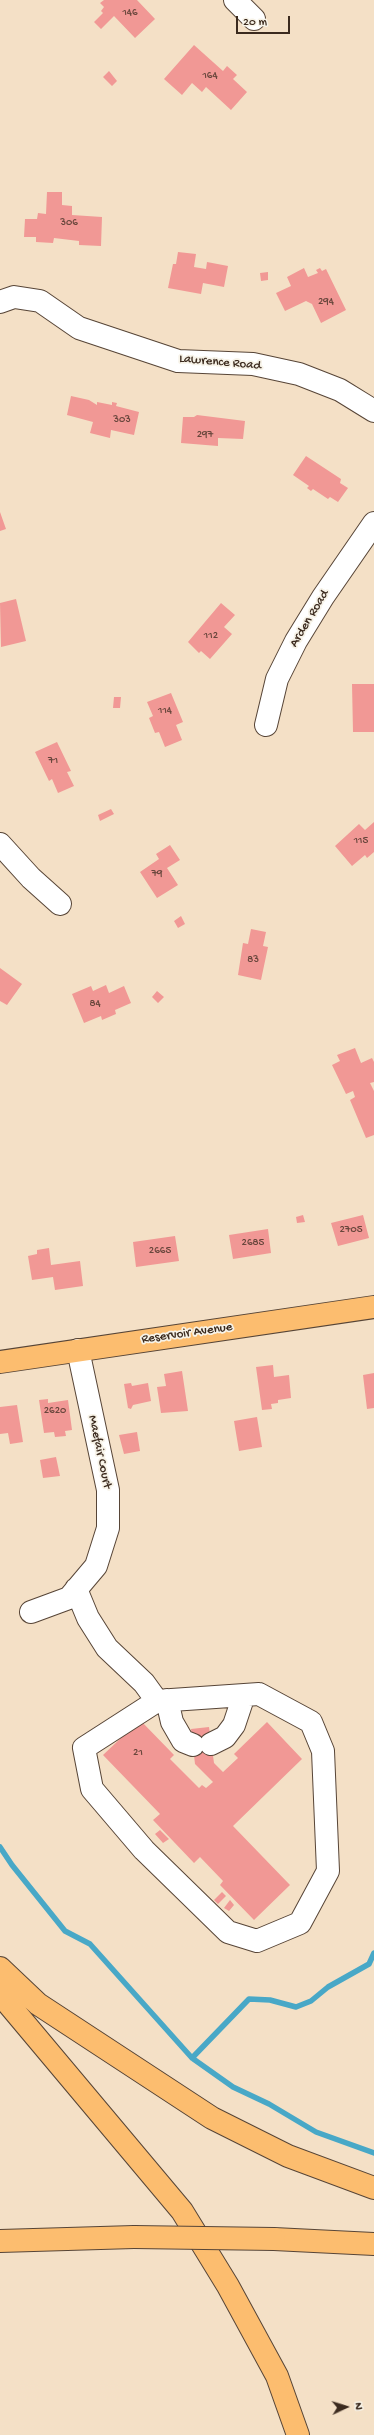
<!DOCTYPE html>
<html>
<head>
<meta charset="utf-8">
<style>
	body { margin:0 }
	#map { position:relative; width:374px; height:2435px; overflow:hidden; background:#f4e0c6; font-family:"Gochi Hand",sans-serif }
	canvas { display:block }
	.north { position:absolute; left:326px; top:2387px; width:40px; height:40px; -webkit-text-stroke:3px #f7f3e8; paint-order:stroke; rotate:86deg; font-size:11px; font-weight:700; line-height:16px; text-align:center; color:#3b2a1e }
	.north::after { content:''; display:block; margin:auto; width:14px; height:18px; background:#3b2a1e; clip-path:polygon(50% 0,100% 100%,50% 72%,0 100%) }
	.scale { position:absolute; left:236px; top:16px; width:54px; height:18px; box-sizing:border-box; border:2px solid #3b2a1e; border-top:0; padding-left:5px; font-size:12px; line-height:14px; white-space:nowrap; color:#3b2a1e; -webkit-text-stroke:3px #f7f3e8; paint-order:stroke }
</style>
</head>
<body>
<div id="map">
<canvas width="374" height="2435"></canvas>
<div class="north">N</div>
<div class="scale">20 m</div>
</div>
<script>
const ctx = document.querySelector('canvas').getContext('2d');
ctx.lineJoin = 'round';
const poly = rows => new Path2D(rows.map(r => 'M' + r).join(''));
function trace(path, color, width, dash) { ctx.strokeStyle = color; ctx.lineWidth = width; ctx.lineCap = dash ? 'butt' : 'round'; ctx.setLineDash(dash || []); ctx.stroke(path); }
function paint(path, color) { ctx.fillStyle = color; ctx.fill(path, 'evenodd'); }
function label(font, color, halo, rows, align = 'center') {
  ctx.font = font + ' "Gochi Hand",sans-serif'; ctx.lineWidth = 3.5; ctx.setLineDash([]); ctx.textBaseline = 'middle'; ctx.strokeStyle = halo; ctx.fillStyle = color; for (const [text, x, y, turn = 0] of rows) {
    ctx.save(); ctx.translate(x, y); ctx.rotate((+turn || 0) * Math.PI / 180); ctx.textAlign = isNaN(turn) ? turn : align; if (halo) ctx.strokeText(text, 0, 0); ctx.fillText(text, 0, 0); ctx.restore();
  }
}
const stream = poly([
	[0,1847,12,1865,65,1931,90,1944,192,2058,233,2087,269,2104,316,2132,374,2153],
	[192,2058,249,1999,270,2000,296,2007,311,2001,328,1987,369,1964,374,1953]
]);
const building = poly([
	[104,0,137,0,155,19,135,38,114,16,101,29,94,22,103,13,101,11,104,7,100,3],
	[194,45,223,71,227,66,237,75,233,79,247,92,231,110,206,87,202,92,192,83,182,95,164,79],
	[109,71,117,81,112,86,103,77],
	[47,192,62,192,62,205,72,206,72,215,102,217,101,246,79,245,79,241,54,238,53,243,36,242,36,237,24,237,25,219,37,219,38,213,46,214],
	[178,252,196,254,194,267,206,269,207,262,228,266,224,287,203,283,201,294,168,288,173,264,176,264],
	[304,268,308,277,318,273,316,270,320,268,322,271,326,269,346,310,321,323,312,304,306,301,285,311,276,293,291,286,287,277],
	[268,272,268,280,261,281,260,273],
	[71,396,89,400,97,405,97,402,112,405,112,402,117,403,116,406,139,412,134,435,111,430,110,438,90,433,93,422,67,415],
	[197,415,245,421,243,439,218,438,218,446,181,443,183,417,194,417],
	[306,456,341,479,340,483,348,488,338,502,330,497,328,499,313,489,311,491,307,488,309,486,293,475],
	[0,512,6,529,0,531],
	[16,599,26,641,1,647,0,603],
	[221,603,235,615,224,627,232,634,210,659,201,651,199,653,188,642],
	[352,684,374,684,374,732,353,732],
	[171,693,183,722,176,725,182,740,165,747,159,732,155,733,149,718,153,716,147,702],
	[114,697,121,697,120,708,113,708],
	[57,742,71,771,67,772,74,786,58,793,52,779,49,781,35,752],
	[111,809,114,814,100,821,98,815],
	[374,822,374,852,367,858,365,855,352,866,335,846,359,824,365,830],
	[170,845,180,860,167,868,178,885,157,898,140,872,159,859,156,854],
	[181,916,185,924,178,928,174,921],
	[251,929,266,932,263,946,268,947,261,980,238,975,243,943,248,944],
	[0,968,22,984,7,1005,0,1001],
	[106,985,109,993,124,986,131,1003,115,1010,116,1014,102,1020,101,1016,84,1023,72,994,91,986,93,991],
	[157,991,164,997,158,1003,152,997],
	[355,1048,361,1063,372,1058,374,1062,374,1082,370,1083,374,1091,374,1135,366,1138,350,1100,355,1097,353,1091,346,1094,332,1065,340,1061,337,1055],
	[303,1215,305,1222,297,1223,296,1217],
	[363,1215,369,1238,338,1246,331,1223],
	[268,1229,271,1253,233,1259,229,1235],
	[175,1236,179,1261,136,1267,133,1242],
	[49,1248,51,1265,80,1261,83,1286,55,1290,53,1277,32,1280,28,1256,37,1254,37,1250],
	[273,1365,274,1377,289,1375,291,1398,278,1400,278,1403,271,1404,272,1409,262,1410,256,1367],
	[182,1371,188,1411,161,1413,157,1387,166,1386,164,1374],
	[374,1373,374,1408,367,1409,363,1375],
	[131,1383,132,1386,148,1383,151,1401,133,1405,131,1409,128,1408,124,1384],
	[48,1399,48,1403,68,1400,72,1430,65,1431,66,1436,55,1437,54,1432,44,1433,39,1400],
	[17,1405,23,1442,10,1444,8,1433,0,1434,0,1407],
	[257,1417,262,1447,239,1451,234,1421],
	[137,1432,140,1451,124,1454,119,1435],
	[56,1457,60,1476,43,1478,40,1460],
	[140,1720,174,1755,170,1759,199,1788,202,1785,206,1788,213,1782,195,1764,191,1729,209,1727,214,1763,223,1772,238,1758,234,1754,267,1722,302,1759,233,1826,290,1885,254,1920,220,1885,223,1881,200,1857,194,1863,153,1820,160,1814,103,1755],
	[160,1830,169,1839,163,1843,155,1834],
	[222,1892,226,1896,218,1904,214,1900],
	[230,1900,234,1905,229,1911,224,1908]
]);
const minor = poly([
	[235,0,254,19],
	[0,302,14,297,40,301,79,328,178,361,253,364,299,374,340,390,374,411],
	[266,725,277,679,296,641,323,597,374,523],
	[0,844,31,878,60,904],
	[76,1589,88,1618,107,1648,144,1683,157,1701],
	[31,1612,69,1598,96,1566,108,1528,108,1490,78,1350],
	[259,1694,311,1722,323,1751,328,1871,300,1923,257,1941,228,1932,144,1850,92,1789,84,1748,157,1701,259,1694],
	[167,1700,172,1722,183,1741,193,1745],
	[211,1744,225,1737,234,1725,244,1695]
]);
const major = poly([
	[0,1362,374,1307]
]);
const highway = poly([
	[0,1968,38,2004,212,2118,288,2156,374,2188],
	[0,1994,182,2211,228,2286,277,2376,298,2435],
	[274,2239,374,2244],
	[0,2241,134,2237]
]);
const highwayBridge = poly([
	[134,2237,274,2239]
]);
const numberNames = [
	["146",130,13],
	["164",210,76],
	["306",69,223],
	["294",326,302],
	["303",122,420],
	["297",205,435],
	["112",211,636],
	["114",165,711],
	["71",53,761],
	["115",361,841],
	["79",157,874],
	["83",253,960],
	["84",95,1004],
	["2705",351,1230],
	["2685",253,1243],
	["2665",160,1251],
	["2620",55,1411],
	["21",138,1753]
];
const streetNames = [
	["Lawrence Road",220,363,5],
	["Arden Road",310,619,-59],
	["Reservoir Avenue",187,1334,-8],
	["Maefair Court",99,1452,78]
];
trace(stream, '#48a8c7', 5.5);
paint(building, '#f19895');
trace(minor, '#574537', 24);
trace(major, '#574537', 24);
trace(highway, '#574537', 24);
trace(minor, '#fff', 22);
trace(major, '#fcbd6f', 22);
trace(highway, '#fcbd6f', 22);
trace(highwayBridge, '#574537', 24, []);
trace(highwayBridge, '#fcbd6f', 22);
label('11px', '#68463c', null, numberNames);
label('13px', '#3b2a1e', '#f7f3e8', streetNames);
</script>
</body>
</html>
